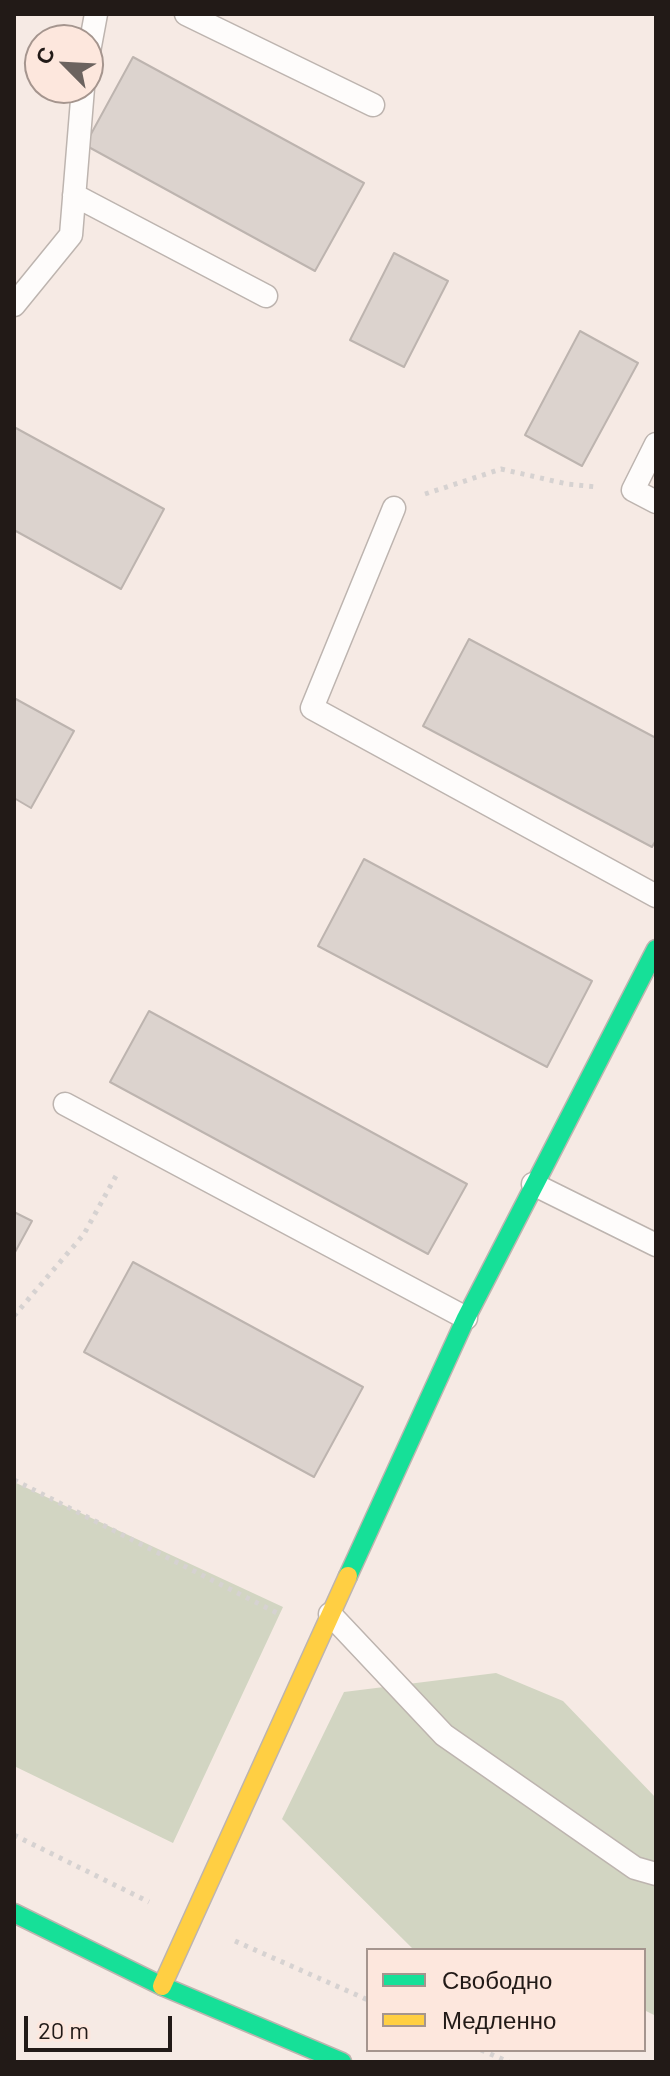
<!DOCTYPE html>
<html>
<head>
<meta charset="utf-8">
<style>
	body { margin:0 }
	#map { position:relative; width:670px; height:2076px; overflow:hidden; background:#f6eae4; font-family:Barlow,sans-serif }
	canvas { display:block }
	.frame { position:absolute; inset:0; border:16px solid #221a17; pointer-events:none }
	.legend { position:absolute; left:366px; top:1948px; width:280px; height:104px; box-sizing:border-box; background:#fde7dd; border:2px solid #a5958e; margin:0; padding:10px 14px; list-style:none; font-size:24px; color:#221a17 }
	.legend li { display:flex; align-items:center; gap:16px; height:40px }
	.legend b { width:40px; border:2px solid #a5958e }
	.north { position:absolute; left:24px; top:24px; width:80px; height:80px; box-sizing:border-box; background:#fde7dd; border:2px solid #a5958e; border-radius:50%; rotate:294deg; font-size:22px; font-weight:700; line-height:32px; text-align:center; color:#221a17 }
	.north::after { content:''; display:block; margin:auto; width:28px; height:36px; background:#6c635f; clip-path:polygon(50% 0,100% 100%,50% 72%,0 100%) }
	.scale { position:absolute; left:24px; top:2016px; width:148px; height:36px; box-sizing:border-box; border:4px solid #221a17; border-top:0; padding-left:10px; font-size:24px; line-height:28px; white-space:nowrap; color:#221a17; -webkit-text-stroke:6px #fde7dd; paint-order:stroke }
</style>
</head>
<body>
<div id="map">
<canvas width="670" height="2076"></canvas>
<div class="frame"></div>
<ul class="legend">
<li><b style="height:10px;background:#16e098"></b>Свободно</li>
<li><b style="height:10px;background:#ffcf43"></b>Медленно</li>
</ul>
<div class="north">С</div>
<div class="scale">20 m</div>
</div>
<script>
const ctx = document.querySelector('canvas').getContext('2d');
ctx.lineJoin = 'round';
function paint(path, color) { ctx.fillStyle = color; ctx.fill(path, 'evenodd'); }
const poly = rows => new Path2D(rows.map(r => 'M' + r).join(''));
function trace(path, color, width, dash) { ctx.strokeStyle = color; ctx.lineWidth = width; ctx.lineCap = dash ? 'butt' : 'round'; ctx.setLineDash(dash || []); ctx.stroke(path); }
const green = poly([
	[14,1482,283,1607,173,1843,14,1766],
	[496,1673,563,1701,656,1798,656,2016,644,2010,644,1950,414,1950,282,1819,344,1692]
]);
const building = poly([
	[133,57,364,183,315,271,85,145,133,57],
	[394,253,448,281,404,367,350,340,394,253],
	[580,331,638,363,582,466,525,435,580,331],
	[14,427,164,509,121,589,14,530,14,427],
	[469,639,656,738,656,840,652,847,423,726,469,639],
	[14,698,74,731,31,808,14,798,14,698],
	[364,859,592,981,547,1067,318,946,364,859],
	[149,1011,467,1184,428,1254,110,1082,149,1011],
	[14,1212,32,1221,14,1254,14,1212],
	[133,1262,363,1387,314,1477,84,1352,133,1262]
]);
const path = poly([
	[425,494,501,469,567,484,597,487],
	[14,1316,84,1234,117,1174],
	[14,1480,281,1615],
	[14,1835,149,1902],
	[235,1941,368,2000],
	[481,2050,509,2062]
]);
const lane = poly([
	[186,14,373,105],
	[88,57,96,14],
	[74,195,266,296],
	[14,305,71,235,83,88],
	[656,444,633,490,656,502],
	[394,508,312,708,656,896],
	[65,1104,466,1318],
	[533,1184,656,1245],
	[330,1614,444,1735,635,1868,656,1874]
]);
const fast = poly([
	[348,1576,466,1318,656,949],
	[14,1913,162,1986,342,2062]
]);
const slow = poly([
	[162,1986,348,1576]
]);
paint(green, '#d2d5c2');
paint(building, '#dcd3ce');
trace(building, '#bdb4af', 2);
trace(lane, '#bdb4af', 25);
trace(fast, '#bdb4af', 21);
trace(slow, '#bdb4af', 21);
trace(path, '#d6d2d1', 5, [4, 6]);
trace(lane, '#fefcfb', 22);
trace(fast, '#16e098', 18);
trace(slow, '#ffcf43', 18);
</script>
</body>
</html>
